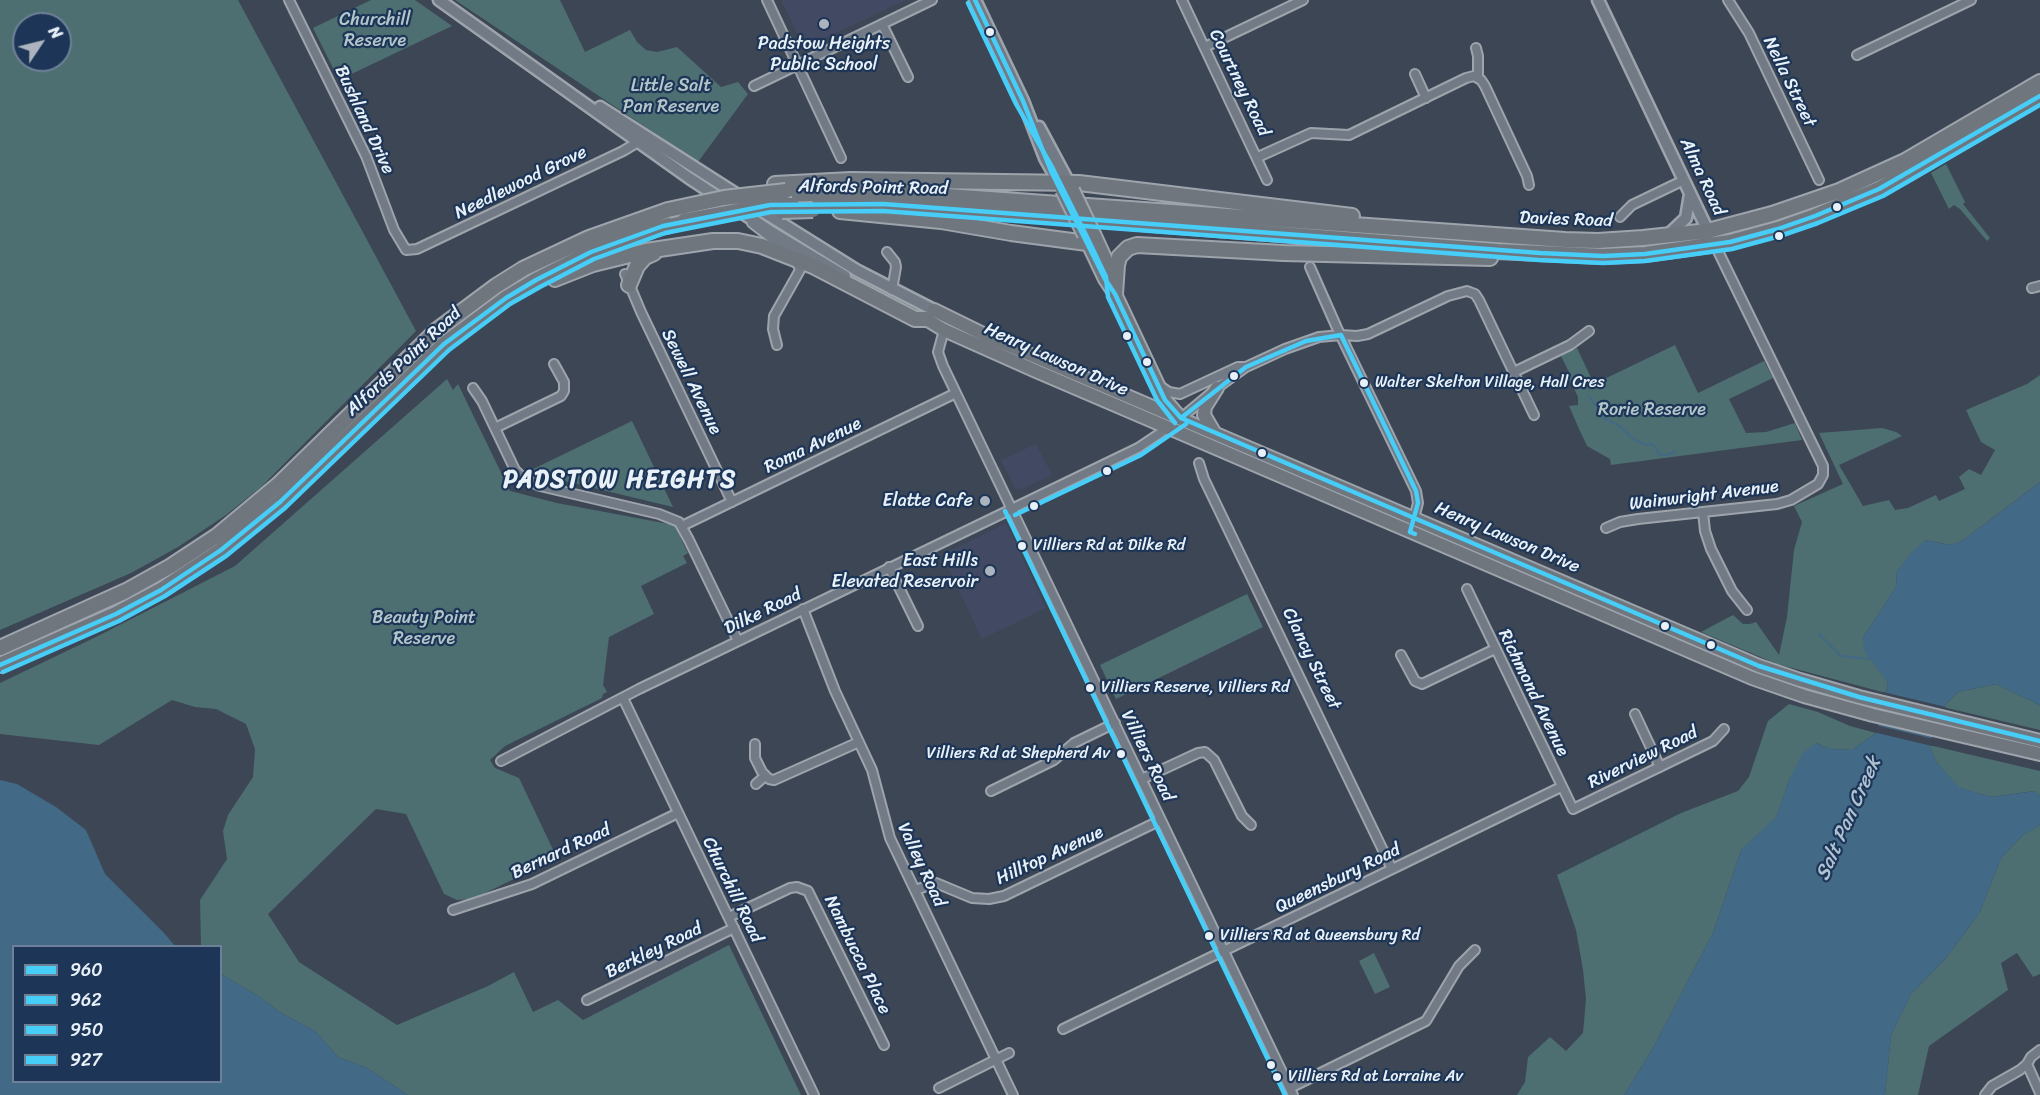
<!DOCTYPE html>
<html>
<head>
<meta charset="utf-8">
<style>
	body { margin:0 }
	#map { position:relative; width:2040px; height:1095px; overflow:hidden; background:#3d4655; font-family:Sriracha,sans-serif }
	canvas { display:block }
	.legend { position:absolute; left:12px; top:945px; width:210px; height:138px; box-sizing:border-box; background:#1d3557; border:2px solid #6e8097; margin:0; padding:8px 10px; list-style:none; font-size:18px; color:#e8f1f8 }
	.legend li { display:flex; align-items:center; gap:12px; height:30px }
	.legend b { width:30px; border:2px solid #6e8097 }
	.north { position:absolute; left:12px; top:12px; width:60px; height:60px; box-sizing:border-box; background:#1d3557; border:2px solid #6e8097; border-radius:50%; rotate:55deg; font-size:16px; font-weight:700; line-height:24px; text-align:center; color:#e8f1f8 }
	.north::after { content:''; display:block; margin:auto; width:21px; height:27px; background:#acb5bf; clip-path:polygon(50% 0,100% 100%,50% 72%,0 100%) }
</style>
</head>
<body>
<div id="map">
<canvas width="2040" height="1095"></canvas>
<ul class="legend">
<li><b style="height:8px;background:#46cdf8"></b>960</li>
<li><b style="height:8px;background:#46cdf8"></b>962</li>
<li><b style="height:8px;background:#46cdf8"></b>950</li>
<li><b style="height:8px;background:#46cdf8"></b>927</li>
</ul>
<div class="north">N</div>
</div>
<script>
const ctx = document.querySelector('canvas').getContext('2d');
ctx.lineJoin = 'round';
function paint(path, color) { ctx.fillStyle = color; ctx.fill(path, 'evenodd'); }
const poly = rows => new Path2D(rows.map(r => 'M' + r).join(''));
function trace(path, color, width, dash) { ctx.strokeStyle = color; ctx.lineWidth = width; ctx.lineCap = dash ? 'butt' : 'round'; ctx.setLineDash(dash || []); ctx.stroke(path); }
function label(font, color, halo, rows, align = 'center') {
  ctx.font = font + ' Sriracha,sans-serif'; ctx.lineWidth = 4.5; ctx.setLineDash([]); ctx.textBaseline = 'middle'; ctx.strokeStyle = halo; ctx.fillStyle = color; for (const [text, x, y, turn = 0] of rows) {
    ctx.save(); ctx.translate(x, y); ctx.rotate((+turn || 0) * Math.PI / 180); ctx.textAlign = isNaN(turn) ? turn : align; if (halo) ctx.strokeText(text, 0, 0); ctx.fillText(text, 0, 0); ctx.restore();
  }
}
const built = poly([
	[781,0,906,0,804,48],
	[1036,444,1052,475,1021,490,1015,488,1001,460],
	[1006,523,1046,608,982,639,942,555]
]);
const green = poly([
	[0,0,238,0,416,331,261,487,226,515,178,547,131,573,0,630],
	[24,24,60,24,60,60,24,60],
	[371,0,415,0,452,26,339,80,313,28],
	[455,0,560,0,585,52,630,30,637,42,646,50,657,52,677,47,721,87,738,82,748,94,698,162],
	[1946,164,1965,202,1963,204,1990,238,1987,241,1960,209,1954,205,1949,209,1931,173],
	[1675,345,1698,393,1764,361,1773,378,1729,399,1746,433,1766,432,1795,423,1802,440,1611,465,1610,459,1587,446,1580,431,1569,406,1578,405,1578,397,1571,382,1565,379,1571,376,1561,356,1577,348,1594,384],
	[2040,375,2040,482,1962,541,1950,545,1926,540,1897,571,1896,587,1863,638,1888,683,1886,693,1777,664,1701,632,1733,615,1743,624,1750,624,1756,622,1779,655,1787,617,1794,550,1802,522,1794,506,1843,484,1819,433,1882,428,1896,432,1902,436,1839,465,1863,506,1889,500,1895,510,1908,508,1936,495,1939,501,1965,489,1959,477,1969,469,1981,475,1995,450,1981,442,1966,410,2027,384],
	[447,379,453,390,458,384,510,491,557,503,674,525,688,553,683,556,687,563,641,586,654,614,609,637,603,685,607,692,603,694,602,698,505,746,490,760,495,768,519,778,557,858,473,899,457,900,444,894,406,814,376,809,268,914,299,962,397,1025,488,986,514,972,533,1012,558,1000,583,1020,729,945,801,1095,408,1095,367,1068,338,1057,315,1031,281,1013,258,996,221,974,220,946,201,946,200,900,227,859,223,831,228,815,253,777,255,749,246,724,216,709,195,707,172,700,99,745,0,734,0,683,98,636,235,566],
	[632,421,673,507,527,472],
	[1247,594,1263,627,1116,699,1100,665],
	[1996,684,2040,705,2040,730,1943,707,1958,692],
	[1789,704,1818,712,1850,726,1876,733,1852,750,1830,749,1816,743,1790,778,1776,818,1741,850,1713,933,1652,1050,1624,1095,1517,1095,1525,1082,1528,1057,1550,1037,1566,1051,1583,1033,1586,999,1583,970,1576,930,1557,875,1681,813,1738,791,1749,777,1768,721],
	[1929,745,2040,771,2040,796,2034,791,1992,797,1959,788,1937,763],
	[2040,825,2040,974,2033,977,2017,953,2001,963,2008,990,1929,1046,1918,1095,1885,1095,1891,1035,1911,994,1946,958,1980,912,2001,858,2023,835],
	[1374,953,1390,987,1375,994,1359,961]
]);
const water = poly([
	[2040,482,2040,705,1996,684,1958,692,1943,707,1929,745,1937,763,1960,788,1992,797,2035,791,2040,796,2040,825,2023,835,2001,858,1980,912,1946,958,1911,994,1891,1035,1885,1095,1624,1095,1652,1050,1713,933,1741,850,1776,817,1790,778,1803,753,1816,743,1830,749,1852,750,1876,733,1883,711,1888,683,1864,650,1863,638,1896,587,1897,571,1914,550,1926,540,1950,545,1962,541],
	[0,780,17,784,56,807,86,830,105,874,164,933,175,946,14,946,14,1082,220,1082,221,974,258,996,281,1013,315,1031,338,1057,367,1068,408,1095,0,1095]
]);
const pier = poly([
	[1883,692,1946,707,1935,736,1876,722],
	[1875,725,1934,739,1932,746,1873,732]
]);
const stream = poly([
	[1588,395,1598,408,1601,417,1618,425,1635,440,1646,445,1653,444,1659,454,1666,455,1675,452],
	[1819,634,1841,656,1870,659]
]);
const street = poly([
	[289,0,366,156,394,230,406,250,417,249,623,151,638,142,641,138],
	[767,0,841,158],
	[1182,0,1267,180],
	[1728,0,1749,33,1819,180],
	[882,24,908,77],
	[1205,47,1303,0],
	[1476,48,1478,56,1478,77],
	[1857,55,1971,0],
	[1415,74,1426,98],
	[754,86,932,0],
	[1258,157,1311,133,1349,135,1466,78,1474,76,1481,80,1485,86,1527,176,1529,185],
	[1620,217,1632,205,1684,180],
	[752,223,788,251,796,260,800,270,774,316,773,329,777,345],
	[887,252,895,262,896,267,892,290],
	[1310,267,1337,328,1416,491,1418,503,1413,522],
	[625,274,641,312,732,502],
	[2032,288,2040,286],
	[944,330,938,352,943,366,1293,1095],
	[1514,372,1570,345,1589,331],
	[1160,386,1169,392,1180,394,1238,367,1246,367],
	[473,388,482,401,515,470,524,479,540,486,659,514,679,522,689,540,738,641],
	[1181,418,1217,388,1246,367,1285,349,1319,337,1341,335,1357,336,1368,334,1448,296,1467,291,1475,294,1479,300,1534,415],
	[495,428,561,396,564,391,564,382,554,364],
	[1199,463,1204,479,1392,869],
	[1703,512,1705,531,1711,549,1732,591,1747,610],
	[682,526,956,393],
	[1606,528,1620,522,1638,519,1777,504,1791,500,1818,484,1823,475,1823,466,1715,245],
	[889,567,918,626],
	[1467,589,1573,809,1713,741,1724,729],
	[803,609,835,691,872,770,890,838,1013,1095],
	[1401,655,1415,681,1422,684,1495,649],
	[623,698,814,1095],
	[1635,714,1660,767],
	[755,744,755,758,762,772,769,779,774,780,859,742],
	[501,761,639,689,1138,448,1168,428],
	[1142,779,1198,753,1205,752,1214,760,1242,816,1251,825],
	[756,784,765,776],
	[991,791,1054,760,1074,743,1115,723],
	[915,890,936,883,972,898,989,899,1004,896,1161,820],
	[453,910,532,884,678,813],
	[729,917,790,888,797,887,808,891,884,1045],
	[587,1000,734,928],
	[1063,1029,1561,787],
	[2027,1064,2040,1093],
	[939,1088,1009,1053],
	[1290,1088,1426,1021,1459,966,1475,950],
	[1985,1095,1992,1086,2020,1070,2027,1064,2031,1057,2040,1050]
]);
const secondary = poly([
	[439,0,689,178,770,231,845,276],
	[975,0,1023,101,1045,158,1059,183],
	[1598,0,1708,231],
	[600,107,741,197],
	[1039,127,1069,183],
	[754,206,858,271,934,310],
	[1667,236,1686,218,1690,194]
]);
const primary = poly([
	[1084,235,1105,279,1115,294,1165,400,1178,415],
	[1095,236,1113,275,1114,285],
	[934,310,989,337,1759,666,1800,680,1859,697,2040,741],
	[926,319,944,330,1036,371,1752,678,1804,696,1873,715,2040,754],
	[1214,432,1204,415,1205,407,1217,388]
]);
const highway = poly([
	[775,184,851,180,1079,183,1352,216],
	[786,191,905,193,1565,240,1598,241,1643,238,1708,231,1772,214,1839,191,1905,161,2040,82],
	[796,204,833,203,911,205,1497,251,1603,256,1645,254,1730,242,1778,229,1815,216,1879,189,1909,173,2040,96],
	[840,211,941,221,1011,233,1087,243],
	[555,279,593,264,646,251,713,241,738,241,762,246,813,266,915,319,926,319],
	[629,285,637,266,645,257,654,253],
	[1115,294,1117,265,1119,257,1128,248,1137,245,1284,253,1490,258],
	[0,648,126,591,171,566,218,535,278,485,437,330,496,286,523,269,589,238,668,210],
	[0,665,116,614,161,590,221,550,280,502,444,344,506,298,536,280,591,252,643,232,684,221]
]);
const primaryBridge = poly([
	[1062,190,1084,235],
	[1073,190,1095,236]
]);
const highwayBridge = poly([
	[668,210,724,198,786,191],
	[782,211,813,210],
	[684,221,770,205,792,205]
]);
const bus1 = poly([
	[0,665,116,614,161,590,221,550,280,502,444,344,506,298,536,280,591,252,663,226,770,205,883,204,1540,253,1603,256,1645,254,1730,242,1778,229,1815,216,1879,189,2040,96]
]);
const bus2 = poly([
	[3,672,119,621,165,596,226,556,285,508,449,350,510,304,540,287,594,259,665,233,771,212,883,211,1539,260,1603,263,1645,261,1732,249,1780,236,1818,223,1883,196,2040,105]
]);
const bus3 = poly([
	[975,0,1023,101,1051,171,1105,279,1115,294,1165,400,1181,418,1759,666,1859,697,2040,741],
	[1181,418,1246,367,1306,341,1341,335,1416,491,1418,503,1410,532,1415,534]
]);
const bus4 = poly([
	[968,3,1016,104,1051,165,1088,239,1106,277,1108,297,1157,400,1175,423],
	[1005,511,1285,1095],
	[1015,515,1141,455,1186,424]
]);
const markers = [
	[824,24,6,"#acb5bf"],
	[990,32,5,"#e8f1f8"],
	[1837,207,5,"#e8f1f8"],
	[1779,236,5,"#e8f1f8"],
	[1127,336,5,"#e8f1f8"],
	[1147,362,5,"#e8f1f8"],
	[1234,376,5,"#e8f1f8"],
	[1364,383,5,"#e8f1f8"],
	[1262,453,5,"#e8f1f8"],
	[1107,471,5,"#e8f1f8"],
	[985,501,6,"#acb5bf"],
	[1034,506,5,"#e8f1f8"],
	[1022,546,5,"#e8f1f8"],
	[990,571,6,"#acb5bf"],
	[1665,626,5,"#e8f1f8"],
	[1711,645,5,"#e8f1f8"],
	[1090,688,5,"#e8f1f8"],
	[1121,754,5,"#e8f1f8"],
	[1209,936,5,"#e8f1f8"],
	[1271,1065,5,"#e8f1f8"],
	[1277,1077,5,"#e8f1f8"]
];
const busNames = [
	["Walter Skelton Village, Hall Cres",1375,383],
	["Villiers Rd at Dilke Rd",1033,546],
	["Villiers Reserve, Villiers Rd",1101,688],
	["Villiers Rd at Shepherd Av",1110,754,"right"],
	["Villiers Rd at Queensbury Rd",1220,936],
	["Villiers Rd at Lorraine Av",1288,1077]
];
const parkNames = [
	["Churchill",375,20],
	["Reserve",375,41],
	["Little Salt",671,86],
	["Pan Reserve",671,107],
	["Rorie Reserve",1652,410],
	["Beauty Point",424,618],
	["Reserve",424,639]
];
const poiNames = [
	["Padstow Heights",824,44,"center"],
	["Public School",824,65,"center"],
	["Elatte Cafe",973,501],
	["East Hills",978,561],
	["Elevated Reservoir",978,582]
];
const streetNames = [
	["Nella Street",1789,82,64],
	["Courtney Road",1239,83,64],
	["Bushland Drive",364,120,65],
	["Alma Road",1702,177,65],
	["Needlewood Grove",521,183,-26],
	["Alfords Point Road",873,188,1],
	["Davies Road",1566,220,2],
	["Henry Lawson Drive",1056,360,24],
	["Alfords Point Road",404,362,-43],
	["Sewell Avenue",691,382,64],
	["Roma Avenue",813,446,-26],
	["Wainwright Avenue",1704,496,-7],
	["Henry Lawson Drive",1507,538,23],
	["Dilke Road",763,612,-26],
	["Clancy Street",1311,659,64],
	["Richmond Avenue",1533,693,64],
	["Villiers Road",1147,756,64],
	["Riverview Road",1643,758,-26],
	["Bernard Road",561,852,-25],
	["Hilltop Avenue",1050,856,-25],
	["Valley Road",921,865,65],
	["Queensbury Road",1338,879,-26],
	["Churchill Road",732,890,64],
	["Berkley Road",654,951,-26],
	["Nambucca Place",857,955,64]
];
const waterNames = [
	["Salt Pan Creek",1849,819,-66]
];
const districtNames = [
	["PADSTOW HEIGHTS",620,481]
];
paint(built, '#414a62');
paint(green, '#4d6f72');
paint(water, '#426985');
paint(pier, '#3d4655');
trace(stream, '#426985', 2);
trace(street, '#9ea4ac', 12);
trace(secondary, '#9ea4ac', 15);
trace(primary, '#9ea4ac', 16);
trace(highway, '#9ea4ac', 18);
trace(street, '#727a85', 8);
trace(secondary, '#727a85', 10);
trace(primary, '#6f767e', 12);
trace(highway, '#6f767e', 14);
trace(primaryBridge, '#9ea4ac', 16, []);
trace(highwayBridge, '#9ea4ac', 18, []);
trace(primaryBridge, '#6f767e', 12);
trace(highwayBridge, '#6f767e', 14);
trace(bus1, '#46cdf8', 4.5);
trace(bus2, '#46cdf8', 4.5);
trace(bus3, '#46cdf8', 4.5);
trace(bus4, '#46cdf8', 4.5);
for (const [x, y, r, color] of markers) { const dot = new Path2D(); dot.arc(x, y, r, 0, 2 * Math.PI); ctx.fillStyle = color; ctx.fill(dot); trace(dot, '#1d3557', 2); }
label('16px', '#e8f1f8', '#1d3557', busNames, 'left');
label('18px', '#b3c6ca', '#1d3557', parkNames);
label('18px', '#e8f1f8', '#1d3557', poiNames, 'right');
label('18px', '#e8f1f8', '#1d3557', streetNames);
label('italic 20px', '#aec2d2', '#1d3557', waterNames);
ctx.letterSpacing = '1.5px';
label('bold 24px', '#e8f1f8', '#1d3557', districtNames);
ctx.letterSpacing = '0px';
</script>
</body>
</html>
